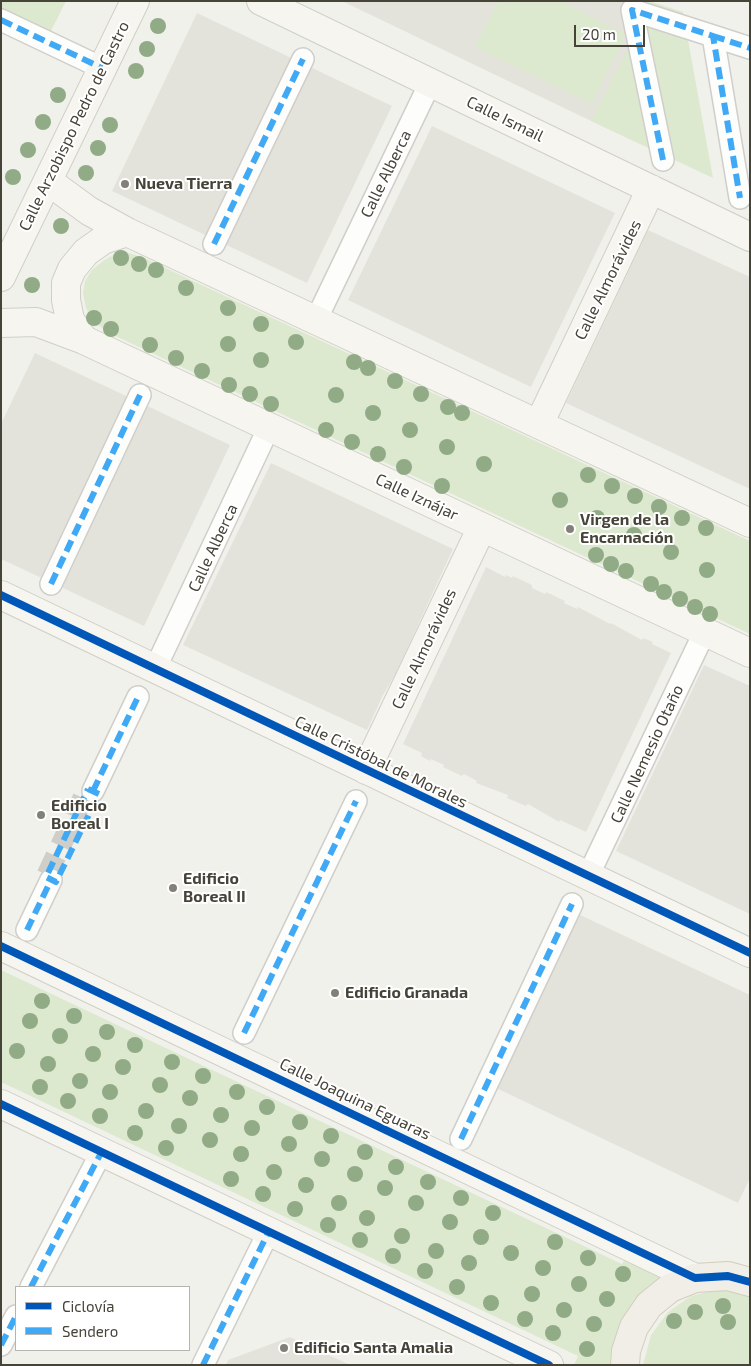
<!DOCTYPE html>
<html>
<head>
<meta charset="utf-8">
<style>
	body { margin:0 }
	#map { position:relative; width:751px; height:1366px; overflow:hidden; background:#f1f1ec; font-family:"Exo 2",sans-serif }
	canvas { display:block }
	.frame { position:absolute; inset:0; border:2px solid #464339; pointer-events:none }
	.legend { position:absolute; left:15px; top:1286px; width:175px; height:65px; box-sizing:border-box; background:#fff; border:1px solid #b5b4b0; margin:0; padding:6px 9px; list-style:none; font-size:15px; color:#464339 }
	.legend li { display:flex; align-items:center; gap:10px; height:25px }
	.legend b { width:25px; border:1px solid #b5b4b0 }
	.scale { position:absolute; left:574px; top:25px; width:71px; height:22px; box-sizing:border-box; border:2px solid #464339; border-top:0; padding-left:6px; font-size:15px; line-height:18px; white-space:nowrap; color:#464339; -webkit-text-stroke:4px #fff; paint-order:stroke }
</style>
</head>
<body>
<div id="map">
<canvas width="751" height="1366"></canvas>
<div class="frame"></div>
<ul class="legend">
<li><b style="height:6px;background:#0057b8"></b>Ciclovía</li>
<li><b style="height:6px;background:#3fa9f5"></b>Sendero</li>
</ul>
<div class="scale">20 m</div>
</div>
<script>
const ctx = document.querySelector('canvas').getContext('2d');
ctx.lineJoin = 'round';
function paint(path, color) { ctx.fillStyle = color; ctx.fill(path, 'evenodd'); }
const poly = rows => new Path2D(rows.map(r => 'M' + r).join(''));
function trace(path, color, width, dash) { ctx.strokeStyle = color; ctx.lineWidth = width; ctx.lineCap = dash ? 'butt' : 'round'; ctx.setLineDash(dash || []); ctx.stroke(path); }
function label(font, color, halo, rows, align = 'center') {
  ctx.font = font + ' "Exo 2",sans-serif'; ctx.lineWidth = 4; ctx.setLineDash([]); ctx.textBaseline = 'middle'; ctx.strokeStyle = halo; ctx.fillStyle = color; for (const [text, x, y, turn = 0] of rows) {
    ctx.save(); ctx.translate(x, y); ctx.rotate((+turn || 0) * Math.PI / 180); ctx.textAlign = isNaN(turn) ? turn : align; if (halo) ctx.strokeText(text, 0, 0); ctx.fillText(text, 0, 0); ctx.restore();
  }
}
const residential = poly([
	[342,1,623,1,655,151,591,121],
	[197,13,392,106,307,283,112,191],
	[432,126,615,213,531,387,348,300],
	[648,230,750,277,750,489,566,403],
	[35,353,230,445,144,626,1,559,1,424],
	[271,463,453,549,395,675,383,695,367,730,183,645],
	[486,567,505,577,506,575,512,578,513,576,532,585,532,588,545,594,546,592,565,601,564,603,577,609,578,607,610,624,611,623,642,640,643,638,653,642,652,644,671,653,586,832,560,820,559,822,528,804,526,806,507,798,508,795,476,783,477,781,464,774,462,776,443,767,444,765,431,759,430,761,421,756,422,753,403,744],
	[704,665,750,686,750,914,616,851],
	[576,913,750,995,750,1178,738,1203,494,1087],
	[290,1337,350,1365,226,1365,228,1360]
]);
const green = poly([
	[1,1,66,1,48,37,1,15],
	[498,1,560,1,626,34,592,104,475,47],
	[623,1,649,1,683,12,713,178,591,121,632,40],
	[129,253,144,258,750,541,750,634,107,332,93,321,86,308,83,293,85,281,92,270,103,261,115,254],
	[1,970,622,1264,627,1254,666,1273,644,1291,629,1309,618,1334,613,1365,574,1365,578,1356,1,1082],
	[719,1289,743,1291,750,1294,750,1365,643,1365,651,1335,668,1312,691,1296]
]);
const streetTunnel = poly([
	[47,875,83,798]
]);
const street = poly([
	[1,20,102,68],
	[713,36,750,48],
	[663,160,632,10,713,36,740,198],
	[214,244,303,59],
	[316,320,430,83],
	[51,584,140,395],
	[155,669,269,427],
	[93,791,138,697],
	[588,876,705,631],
	[27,930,51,880],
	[244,1033,356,801],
	[461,1139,572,904],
	[31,1287,102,1151],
	[1,1345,16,1316],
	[203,1365,269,1231]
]);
const secondary = poly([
	[261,1,750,237],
	[48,181,89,211,127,232,750,523],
	[1,277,135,1],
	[1,323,36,322,84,340,750,653],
	[84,340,70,320,66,300,66,283,72,269,86,252,103,240,127,232],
	[539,424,651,189],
	[1,595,750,953],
	[366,770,482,527],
	[1,946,695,1278],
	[1,1104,549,1365]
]);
const primary = poly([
	[625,1365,626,1351,634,1327,649,1305,670,1288,695,1278,728,1276,750,1282]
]);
const quiet = poly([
	[1,20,102,68],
	[713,36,750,48],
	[663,160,632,10,713,36,740,198],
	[214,244,303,59],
	[51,584,140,395],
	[88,789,99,794,56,882,46,877,88,789],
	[93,791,138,697],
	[27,930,51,880],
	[244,1033,356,801],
	[461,1139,572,904],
	[31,1287,102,1151],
	[1,1345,16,1316],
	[203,1365,269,1231]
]);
const cycleway = poly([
	[1,595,750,953],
	[1,946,695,1278,728,1276,750,1282],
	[1,1104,549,1365]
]);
const trees = [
	[158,26],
	[147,49],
	[136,71],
	[58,95],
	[43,122],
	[110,125],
	[98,148],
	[28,150],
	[86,173],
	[13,177],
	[61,226],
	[121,258],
	[139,264],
	[156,270],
	[32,285],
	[186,288],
	[228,308],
	[94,318],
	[261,324],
	[111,329],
	[296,342],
	[228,344],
	[150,345],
	[176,358],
	[261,360],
	[354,362],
	[368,368],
	[202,371],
	[395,381],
	[229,385],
	[250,394],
	[421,394],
	[336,395],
	[271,404],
	[448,407],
	[373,413],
	[462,413],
	[326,430],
	[410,430],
	[352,442],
	[447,447],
	[378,454],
	[484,464],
	[404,467],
	[588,475],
	[442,486],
	[612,486],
	[635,496],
	[560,500],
	[659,507],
	[597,518],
	[682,518],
	[706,528],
	[634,535],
	[671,552],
	[596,555],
	[611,564],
	[707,570],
	[626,571],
	[651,584],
	[664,592],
	[680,599],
	[695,607],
	[710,614],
	[42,1001],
	[74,1016],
	[30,1021],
	[107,1032],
	[60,1036],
	[135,1045],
	[17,1051],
	[93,1054],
	[172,1062],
	[48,1064],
	[123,1067],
	[203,1076],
	[80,1081],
	[160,1085],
	[40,1087],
	[110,1092],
	[237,1092],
	[190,1098],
	[68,1101],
	[267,1107],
	[146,1111],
	[221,1115],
	[100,1116],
	[300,1122],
	[179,1126],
	[252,1128],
	[135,1133],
	[331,1136],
	[210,1140],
	[289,1144],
	[166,1148],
	[365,1152],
	[241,1154],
	[322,1159],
	[396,1167],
	[274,1172],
	[355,1174],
	[231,1179],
	[428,1182],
	[306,1185],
	[385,1188],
	[263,1194],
	[461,1198],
	[339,1203],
	[416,1203],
	[295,1209],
	[493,1213],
	[367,1218],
	[450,1222],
	[328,1225],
	[402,1236],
	[481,1237],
	[360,1240],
	[555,1242],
	[436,1251],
	[511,1253],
	[393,1256],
	[588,1258],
	[469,1263],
	[543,1268],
	[425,1271],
	[623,1274],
	[579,1284],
	[457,1287],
	[532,1294],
	[607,1299],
	[491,1303],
	[723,1306],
	[564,1310],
	[695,1312],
	[525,1319],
	[674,1321],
	[728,1322],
	[594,1324],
	[553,1333],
	[587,1349]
];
const markers = [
	[125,184,5,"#828078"],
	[570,529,5,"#828078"],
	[41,815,5,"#828078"],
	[173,888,5,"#828078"],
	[335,993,5,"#828078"],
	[284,1348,5,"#828078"]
];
const streetNames = [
	["Calle Ismail",505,119,26],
	["Calle Arzobispo Pedro de Castro",74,126,-64],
	["Calle Alberca",386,174,-64],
	["Calle Almorávides",608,280,-64],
	["Calle Iznájar",417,497,25],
	["Calle Alberca",213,548,-65],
	["Calle Almorávides",424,649,-65],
	["Calle Nemesio Otaño",647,754,-65],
	["Calle Cristóbal de Morales",381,762,26],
	["Calle Joaquina Eguaras",355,1099,26]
];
const poiNames = [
	["Nueva Tierra",135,184],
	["Virgen de la",580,520],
	["Encarnación",580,538],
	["Edificio",51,806],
	["Boreal I",51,824],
	["Edificio",183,879],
	["Boreal II",183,897],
	["Edificio Granada",345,993],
	["Edificio Santa Amalia",294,1348]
];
paint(residential, '#e4e3db');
paint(green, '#dce9cf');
trace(streetTunnel, '#cfcec8', 21, [21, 11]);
trace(street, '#cfceca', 24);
trace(secondary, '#d0cfc6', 30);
trace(primary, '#d1cebc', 30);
trace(street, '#fdfdfc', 21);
trace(secondary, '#f6f5f0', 28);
trace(primary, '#f0eee6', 28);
trace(quiet, '#3fa9f5', 6, [12, 6]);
trace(cycleway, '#0057b8', 8);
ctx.fillStyle = '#91ab86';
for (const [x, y] of trees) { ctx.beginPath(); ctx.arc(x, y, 8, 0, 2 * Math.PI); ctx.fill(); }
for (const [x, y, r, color] of markers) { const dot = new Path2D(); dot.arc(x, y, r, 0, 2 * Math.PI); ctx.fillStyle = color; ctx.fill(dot); trace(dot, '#fff', 2); }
label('16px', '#464339', '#fff', streetNames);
label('bold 16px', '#464339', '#fff', poiNames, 'left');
</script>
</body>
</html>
